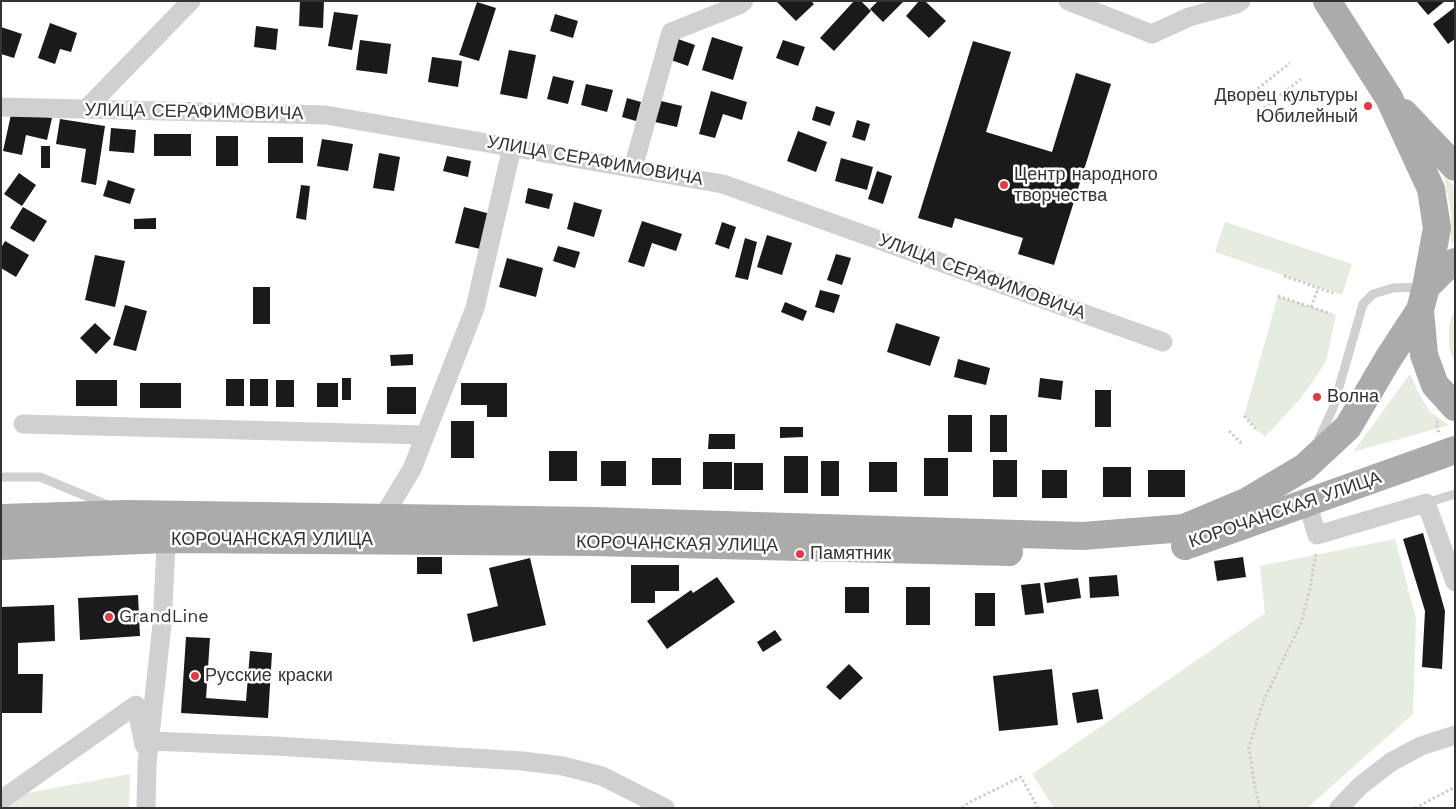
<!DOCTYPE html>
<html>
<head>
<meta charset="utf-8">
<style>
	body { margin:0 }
	#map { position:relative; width:1456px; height:809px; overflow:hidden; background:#fff; font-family:"Work Sans",sans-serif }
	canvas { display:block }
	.frame { position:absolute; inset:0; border:2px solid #333; pointer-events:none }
</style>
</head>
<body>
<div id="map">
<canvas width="1456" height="809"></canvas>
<div class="frame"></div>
</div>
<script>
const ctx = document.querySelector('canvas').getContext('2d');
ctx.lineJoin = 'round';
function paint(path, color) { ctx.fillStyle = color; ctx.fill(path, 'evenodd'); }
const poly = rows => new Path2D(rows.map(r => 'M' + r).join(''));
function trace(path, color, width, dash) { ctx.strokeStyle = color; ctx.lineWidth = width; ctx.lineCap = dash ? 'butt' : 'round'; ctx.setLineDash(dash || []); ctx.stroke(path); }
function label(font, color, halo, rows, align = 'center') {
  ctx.font = font + ' "Work Sans",sans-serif'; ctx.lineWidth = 5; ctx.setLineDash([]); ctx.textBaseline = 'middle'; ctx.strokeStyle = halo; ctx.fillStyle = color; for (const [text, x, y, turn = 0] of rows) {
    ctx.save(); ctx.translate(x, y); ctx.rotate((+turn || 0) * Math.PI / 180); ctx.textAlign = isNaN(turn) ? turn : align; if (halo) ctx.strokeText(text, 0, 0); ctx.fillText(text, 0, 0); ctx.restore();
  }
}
const green = poly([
	[1444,176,1455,187,1455,240,1451,244,1451,212],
	[1225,222,1352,264,1342,295,1215,252],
	[1278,296,1336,315,1326,362,1301,398,1265,437,1244,416],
	[1455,308,1455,363,1449,348,1449,325],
	[1410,374,1419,394,1430,412,1449,425,1353,452],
	[1395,539,1416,618,1413,714,1307,808,1054,808,1032,774,1265,613,1260,566],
	[130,774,129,808,1,808,1,798]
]);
const building = poly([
	[300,1,324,1,323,28,299,26],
	[776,1,811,1,814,4,796,21],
	[854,1,861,1,871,11,834,51,820,38],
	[878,1,904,1,883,22,870,9],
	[919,1,925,1,946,21,929,38,906,16],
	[1418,1,1445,1,1428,15,1417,2],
	[477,2,496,8,479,61,459,55],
	[1455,7,1455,39,1448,44,1433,24],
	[334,12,358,15,352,50,328,46],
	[555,14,578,21,573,38,550,31],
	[50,23,77,33,71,52,60,49,55,64,38,58],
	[256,26,278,29,276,50,254,47],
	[1,27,22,34,14,58,1,54],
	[712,37,743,47,733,80,702,70],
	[678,39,695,45,688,66,671,60],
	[360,40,391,44,387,74,356,70],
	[783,40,805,47,798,66,776,58],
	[973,41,1011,52,986,132,1052,152,1076,73,1111,84,1054,265,1018,254,1023,238,955,218,952,228,918,218],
	[509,50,536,55,527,99,500,94],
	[432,57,462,61,458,87,428,82],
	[553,76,574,81,568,104,547,99],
	[586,84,613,90,607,112,581,105],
	[711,91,747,102,742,120,723,114,715,138,699,134],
	[627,98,641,102,636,121,622,117],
	[661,101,682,106,677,127,655,122],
	[816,106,835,112,830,126,812,120],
	[12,110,52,118,47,140,26,135,22,155,3,151],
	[60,119,105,126,96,185,81,182,86,149,56,144],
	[857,120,870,124,865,141,852,137],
	[111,128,136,130,134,153,109,151],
	[798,131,827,142,816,172,787,161],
	[154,134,191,134,191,156,154,156],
	[216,136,238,136,238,166,216,166],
	[268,137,303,137,303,163,268,163],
	[322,139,353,144,348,171,317,166],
	[41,146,50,146,50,168,41,168],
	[379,153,400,157,394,191,373,188],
	[447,156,471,161,468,177,443,171],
	[841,158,873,167,867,190,835,181],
	[877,171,892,176,883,204,868,199],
	[19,173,36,185,22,206,4,194],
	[108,180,135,189,130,204,103,196],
	[301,185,310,186,306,220,296,218],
	[528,188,553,194,549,209,525,203],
	[574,202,602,210,594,237,567,229],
	[23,207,47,221,34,242,10,228],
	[464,207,502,217,493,252,455,243],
	[156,218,156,229,134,229,134,219],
	[642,221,682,234,676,251,652,243,644,267,628,262],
	[722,222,736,227,729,249,715,244],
	[767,235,792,243,782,275,757,267],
	[745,238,757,242,748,280,735,277],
	[5,241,29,255,16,277,1,268,1,248],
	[558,246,580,252,575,268,553,261],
	[836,254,851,258,842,285,827,280],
	[95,255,125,261,115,307,85,300],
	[507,258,543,268,536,297,499,287],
	[253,287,270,287,270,324,253,324],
	[820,290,840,295,834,313,815,307],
	[785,302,807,311,803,321,781,312],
	[125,305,147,311,136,351,113,345],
	[95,323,111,338,96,354,80,338],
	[896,323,940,337,930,366,887,352],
	[413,354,413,365,391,366,390,355],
	[958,359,990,368,986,385,954,377],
	[342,378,351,378,351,400,342,400],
	[1040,378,1063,381,1061,400,1038,397],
	[226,379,244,379,244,406,226,406],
	[250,379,268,379,268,406,250,406],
	[76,380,117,380,117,406,76,406],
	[276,380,294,380,294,407,276,407],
	[140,383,181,383,181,408,140,408],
	[317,383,338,383,338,407,317,407],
	[461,383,507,383,507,417,487,417,487,405,461,405],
	[387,387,416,387,416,414,387,414],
	[1095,390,1111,390,1111,427,1095,427],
	[948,415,972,415,972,452,948,452],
	[990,415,1007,415,1007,452,990,452],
	[451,421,474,421,474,458,451,458],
	[780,427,803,427,803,437,780,438],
	[709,434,735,434,735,449,708,449],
	[549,451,577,451,577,481,549,481],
	[784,456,808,456,808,493,784,493],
	[652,458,681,458,681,485,652,485],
	[924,458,948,458,948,496,924,496],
	[993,460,1017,460,1017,497,993,497],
	[601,461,626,461,626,486,601,486],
	[821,461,839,461,839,496,821,496],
	[703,462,732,462,732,489,703,489],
	[869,462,897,462,897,492,869,492],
	[734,463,763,463,763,490,734,490],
	[1103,467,1131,467,1131,497,1103,497],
	[1042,470,1067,470,1067,498,1042,498],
	[1148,470,1185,470,1185,497,1148,497],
	[1423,533,1445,611,1442,669,1422,667,1425,611,1403,539],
	[417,557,442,557,442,574,417,574],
	[1243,557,1246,577,1217,581,1214,561],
	[530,558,546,625,473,642,467,614,498,606,489,568],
	[631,565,679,565,679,591,655,591,655,603,631,603],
	[1117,575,1119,596,1090,598,1089,577],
	[717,577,735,602,667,649,647,621,691,590,693,593],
	[1078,578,1081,598,1047,603,1044,583],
	[1040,583,1044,613,1025,615,1021,585],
	[845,587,869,587,869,613,845,613],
	[906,587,930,587,930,625,906,625],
	[975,593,995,593,995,626,975,626],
	[138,595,140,636,80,640,78,598],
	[54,605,55,641,18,643,18,674,43,674,42,713,2,713,1,607],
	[775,630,782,640,763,652,757,642],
	[186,637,210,638,206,698,246,701,250,651,272,653,268,718,181,713],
	[849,664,863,678,840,700,826,687],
	[1052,669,1058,725,999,731,993,676],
	[1098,689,1103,719,1077,723,1072,693]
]);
const path = poly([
	[1246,98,1290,63],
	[1260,111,1301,79],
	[1284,276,1336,294],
	[1278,296,1331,314],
	[1311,307,1318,289],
	[1244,416,1258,431],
	[1438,421,1436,423,1439,433],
	[1229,431,1243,445],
	[962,808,968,803,1021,777,1038,808],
	[1260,808,1255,788,1249,747,1263,702,1301,623,1310,589,1316,553],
	[1415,808,1455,787]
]);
const lane = poly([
	[1317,443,1333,408,1363,304,1373,294,1393,288,1424,287],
	[1,477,40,477,110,506],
	[1426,503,1455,494]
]);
const street = poly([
	[1068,1,1152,34,1189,17,1236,4,1241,1],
	[1,107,326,115,723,184,1163,342],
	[86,109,191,1],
	[633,168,671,32,739,5,744,1],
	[23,424,424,435],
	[1307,502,1317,535,1426,503,1455,582],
	[383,517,412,469,475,308,512,147],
	[150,741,275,746,522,761,563,766,602,776,665,808],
	[1,800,136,705,144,745],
	[146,808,147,764,162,624,167,527],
	[1339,808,1360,786,1391,762,1421,746,1455,735]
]);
const primary = poly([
	[1404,113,1455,167],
	[1426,287,1446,267,1455,262],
	[1420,310,1424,355,1435,385,1455,407],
	[1,518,126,514,594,521,1083,536,1184,528,1246,502,1305,467,1348,427,1388,359,1420,310,1426,287,1437,228,1431,189,1389,98,1327,1],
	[1,546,166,539,592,542,1009,552],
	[1185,546,1455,450]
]);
const markers = [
	[1368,106,5,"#e63946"],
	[1004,185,5,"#e63946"],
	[1317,397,5,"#e63946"],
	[800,554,5,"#e63946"],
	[109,617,5,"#e63946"],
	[195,676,5,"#e63946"]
];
const poiNames = [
	["Дворец культуры",1358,96,"right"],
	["Юбилейный",1358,117,"right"],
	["Центр народного",1014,175],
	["творчества",1014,196],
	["Волна",1327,397],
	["Памятник",810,554],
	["GrandLine",119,617],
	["Русские краски",205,676]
];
const streetNames = [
	["УЛИЦА СЕРАФИМОВИЧА",194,112,1],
	["УЛИЦА СЕРАФИМОВИЧА",595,161,10],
	["УЛИЦА СЕРАФИМОВИЧА",982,277,20],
	["КОРОЧАНСКАЯ УЛИЦА",1285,510,-19],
	["КОРОЧАНСКАЯ УЛИЦА",272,540],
	["КОРОЧАНСКАЯ УЛИЦА",677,544,1]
];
paint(green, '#e6ecdf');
paint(building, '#1a1a1a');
trace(path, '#cdcdcd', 3, [2.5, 2.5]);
trace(lane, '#d0d0d0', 9);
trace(street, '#d0d0d0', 19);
trace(primary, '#ababab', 28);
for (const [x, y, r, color] of markers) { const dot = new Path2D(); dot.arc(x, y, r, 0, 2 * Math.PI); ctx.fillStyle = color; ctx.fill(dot); trace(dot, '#fff', 2); }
label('18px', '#333', '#fff', poiNames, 'left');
label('18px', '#333', '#fff', streetNames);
</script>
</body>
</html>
